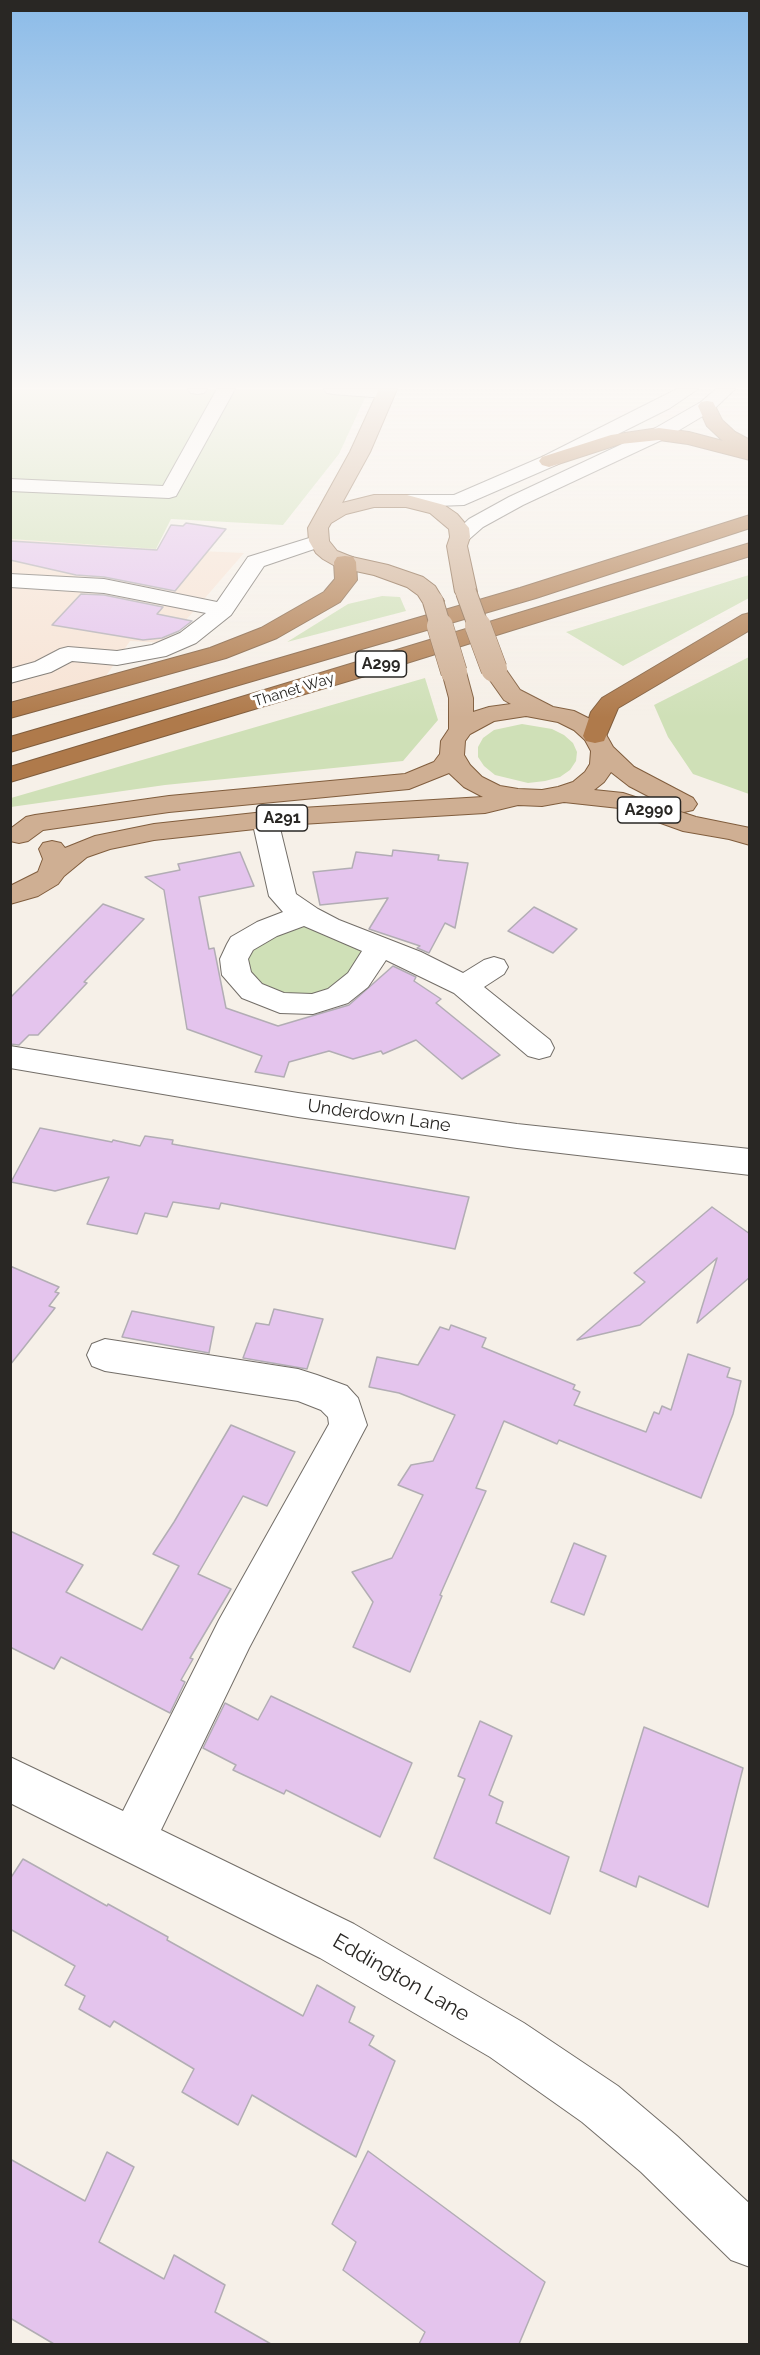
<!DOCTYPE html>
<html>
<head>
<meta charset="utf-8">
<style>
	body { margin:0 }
	#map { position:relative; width:760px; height:2355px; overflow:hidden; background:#f6f0e8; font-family:Raleway,sans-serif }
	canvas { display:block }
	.frame { position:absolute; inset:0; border:12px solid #292724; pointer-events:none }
</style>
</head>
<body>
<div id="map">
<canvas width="760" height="2355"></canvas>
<div class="frame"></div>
</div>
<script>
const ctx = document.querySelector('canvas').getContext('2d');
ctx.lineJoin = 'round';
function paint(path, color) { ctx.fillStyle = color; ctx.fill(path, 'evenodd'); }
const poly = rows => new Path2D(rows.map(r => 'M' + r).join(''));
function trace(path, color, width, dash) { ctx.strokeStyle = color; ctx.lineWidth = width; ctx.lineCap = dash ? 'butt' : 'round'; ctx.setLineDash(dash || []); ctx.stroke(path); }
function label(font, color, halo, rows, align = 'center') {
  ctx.font = font + ' Raleway,sans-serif'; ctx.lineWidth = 6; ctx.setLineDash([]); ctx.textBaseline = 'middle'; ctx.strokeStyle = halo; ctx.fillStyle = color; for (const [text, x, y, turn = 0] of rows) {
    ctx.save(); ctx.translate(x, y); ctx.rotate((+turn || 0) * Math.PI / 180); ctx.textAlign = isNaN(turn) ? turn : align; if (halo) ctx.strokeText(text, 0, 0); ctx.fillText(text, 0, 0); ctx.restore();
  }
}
const commercial = poly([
	[11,539,156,549,244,553,166,643,130,641,106,676,11,701]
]);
const green = poly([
	[10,389,369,389,339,454,283,525,171,519,156,549,11,539],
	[749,575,749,598,623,666,566,632],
	[382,596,400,597,406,611,287,642,348,604],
	[749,657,749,794,693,774,668,737,654,705],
	[425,678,438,720,403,761,165,785,11,807,11,798],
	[522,724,552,729,564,735,573,743,577,752,576,761,570,770,560,777,545,781,528,783,495,775,484,766,478,757,478,747,483,738,494,730],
	[292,919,378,947,338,996,252,991,241,944]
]);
const building = poly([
	[186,523,226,529,175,591,104,577,76,575,10,560,10,541,157,550,171,525,183,526,186,523],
	[81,594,104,595,163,607,157,614,192,621,179,631,162,638,143,640,52,625,81,594],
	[393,850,439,855,438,860,468,863,455,928,445,923,429,953,417,948,420,946,369,929,388,898,320,905,313,872,352,868,356,852,392,856,393,850],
	[240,852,254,886,199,897,209,949,214,948,226,1008,278,1026,349,1005,393,966,416,977,414,981,441,999,436,1003,500,1055,462,1079,416,1040,383,1054,381,1051,353,1059,329,1051,289,1062,284,1077,255,1072,262,1056,187,1029,164,890,145,877,180,870,178,864,240,852],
	[103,904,144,919,84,982,87,983,38,1035,29,1035,19,1045,10,1044,10,998,103,904],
	[534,907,577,929,553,953,508,931,534,907],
	[40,1128,112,1142,113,1140,140,1146,145,1136,173,1140,172,1144,469,1197,455,1249,221,1203,219,1209,173,1202,167,1217,145,1213,137,1234,87,1224,109,1177,55,1191,11,1182,40,1128],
	[712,1207,750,1234,750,1277,697,1323,717,1258,640,1325,577,1340,645,1282,634,1273,712,1207],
	[10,1266,59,1287,55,1292,59,1293,49,1306,55,1308,10,1365,10,1266],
	[274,1309,323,1319,307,1369,243,1358,256,1323,269,1325,274,1309],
	[132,1311,214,1327,209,1353,122,1337,132,1311],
	[451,1325,486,1338,482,1347,575,1385,573,1389,580,1392,574,1405,646,1432,654,1412,659,1414,662,1406,671,1410,688,1354,730,1368,727,1377,741,1381,733,1414,701,1498,559,1440,557,1444,504,1421,476,1488,486,1491,440,1595,442,1596,410,1672,353,1647,373,1602,352,1572,392,1558,423,1495,398,1485,411,1465,433,1461,455,1415,399,1393,369,1387,377,1357,418,1365,440,1327,449,1330,451,1325],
	[231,1425,295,1452,267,1506,243,1496,198,1574,231,1589,190,1658,193,1659,181,1680,185,1682,170,1713,61,1657,54,1669,10,1647,10,1531,83,1565,66,1592,142,1630,179,1566,153,1554,174,1522,231,1425],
	[574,1543,606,1556,584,1615,551,1602,574,1543],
	[271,1696,412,1763,380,1837,286,1790,284,1794,233,1770,236,1765,203,1748,225,1703,258,1720,271,1696],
	[480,1721,512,1736,489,1795,503,1802,496,1823,569,1857,550,1914,434,1858,465,1779,458,1776,480,1721],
	[644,1727,743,1768,708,1907,639,1876,636,1887,600,1871,644,1727],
	[23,1859,107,1906,108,1904,168,1937,167,1940,303,2016,317,1985,355,2007,349,2022,374,2036,369,2045,395,2061,356,2157,252,2095,238,2125,182,2092,194,2069,114,2021,110,2027,79,2009,85,1996,65,1985,75,1966,10,1929,10,1879,23,1859],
	[368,2151,545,2282,519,2344,419,2344,425,2332,343,2270,356,2242,332,2224,368,2151],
	[107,2152,134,2167,99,2242,164,2279,174,2255,225,2285,215,2312,271,2344,54,2344,10,2318,10,2159,85,2201,107,2152]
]);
const minor = poly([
	[188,389,207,389,204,393,198,394,191,393,188,389],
	[217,389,235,389,176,496,169,498,10,491,10,479,163,486,217,389],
	[324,389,389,389,394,393,391,397,385,398,333,394,327,393,324,389],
	[677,389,698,389,670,408,556,465,464,505,407,507,400,505,397,501,400,497,407,495,454,495,542,457,677,389],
	[716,389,735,389,713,410,666,438,523,505,483,527,467,541,460,543,453,541,450,537,469,519,509,497,652,430,701,402,716,389],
	[319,535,326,537,329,541,326,545,264,566,231,615,196,643,166,656,117,665,72,661,51,672,10,683,10,669,35,662,60,649,68,647,117,651,152,645,180,633,206,613,104,593,10,587,10,574,104,579,217,602,248,557,319,535],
	[265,812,274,814,278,820,296,894,318,909,339,920,421,952,463,973,484,960,494,957,504,960,508,967,504,974,484,987,550,1040,554,1048,550,1056,539,1059,528,1056,454,993,386,960,368,987,348,1003,313,1014,280,1013,242,998,222,975,220,959,227,944,231,937,257,922,283,912,269,896,252,820,256,814,265,812],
	[304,926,362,951,348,973,328,989,312,994,284,993,262,984,251,972,248,959,253,950,277,936,304,926],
	[10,1046,298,1093,517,1124,750,1149,750,1175,517,1148,298,1117,10,1068,10,1046],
	[105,1339,298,1369,317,1375,347,1386,358,1398,367,1425,249,1648,161,1830,354,1924,524,2023,618,2086,677,2136,750,2204,750,2267,731,2260,641,2172,582,2122,490,2057,320,1958,10,1803,10,1757,123,1811,219,1620,329,1424,328,1417,321,1410,298,1401,105,1371,92,1366,87,1355,92,1344,105,1339]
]);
const major = poly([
	[379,389,397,389,370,452,342,503,374,495,407,495,444,505,457,514,469,528,470,537,467,546,477,592,474,597,466,599,458,597,455,592,447,546,450,537,449,529,430,513,406,507,374,507,346,514,331,523,328,528,329,541,337,551,352,557,388,565,423,577,435,586,444,601,441,606,433,608,425,606,418,595,407,587,374,575,337,567,323,559,316,553,309,541,308,528,350,452,379,389],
	[494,662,502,664,520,690,553,707,574,711,592,720,604,731,613,747,634,767,693,798,697,804,693,810,684,812,675,810,629,786,611,772,604,782,594,790,623,793,696,817,750,828,750,845,729,839,683,831,619,808,564,802,542,806,518,805,485,813,301,824,154,840,110,849,87,857,64,876,58,884,38,896,10,904,10,886,38,872,43,859,39,849,43,843,52,841,61,843,65,848,95,836,154,824,301,808,483,797,464,787,449,773,409,789,169,812,43,830,28,841,19,843,10,841,10,829,26,817,35,815,169,796,405,774,434,762,440,754,441,741,449,729,449,698,442,672,446,667,454,665,462,667,466,672,473,698,473,712,489,707,511,704,504,700,482,669,486,664,494,662],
	[526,716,558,722,574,730,585,740,591,751,590,764,585,772,573,782,558,787,542,790,518,789,500,786,482,777,470,765,464,755,465,741,470,734,494,721,526,716]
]);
const highway = poly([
	[707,401,713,402,722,420,735,432,750,440,750,460,688,444,659,440,620,444,549,467,542,465,539,461,542,457,611,435,659,428,689,432,723,441,707,426,698,406,701,402,707,401],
	[750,515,750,528,536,598,10,752,10,737,520,588,750,515],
	[750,543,750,556,365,676,10,782,10,767,750,543],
	[345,556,353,557,356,562,357,580,340,602,277,638,226,658,10,718,10,703,210,648,261,628,324,592,335,579,334,562,337,557,345,556],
	[750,613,750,630,618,708,604,741,595,743,586,741,583,736,591,712,602,698,742,615,750,613]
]);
const majorBridgeFar1 = poly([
	[466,592,479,628],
	[433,601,441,628]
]);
const majorBridge = poly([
	[440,626,454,672],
	[478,626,494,669]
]);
const farStreetnames = [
	["Thanet Way",294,690,-17]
];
const shields = [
	[381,664,51],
	[649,810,63],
	[282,818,51]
];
const shieldNames = [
	["A299",381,664],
	["A2990",649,810],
	["A291",282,818]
];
const streetNames = [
	["Underdown Lane",379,1116,8]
];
const nearStreetnames = [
	["Eddington Lane",401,1978,30]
];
paint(commercial, '#f7e3d4');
paint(green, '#cfe0b7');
paint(building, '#e4c4ed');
trace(building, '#b2adb4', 1.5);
trace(minor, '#736e68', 2);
trace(major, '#805d3d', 2);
trace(highway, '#805d3d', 2);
paint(minor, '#fff');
paint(major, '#cfaf93');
paint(highway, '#af7a4b');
trace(majorBridgeFar1, '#805d3d', 22, []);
trace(majorBridge, '#805d3d', 27, []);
trace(majorBridgeFar1, '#cfaf93', 20);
trace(majorBridge, '#cfaf93', 26);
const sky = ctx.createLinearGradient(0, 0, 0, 718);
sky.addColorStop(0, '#8bbbe8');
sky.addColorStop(0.54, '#fbf8f5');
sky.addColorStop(1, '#fbf8f500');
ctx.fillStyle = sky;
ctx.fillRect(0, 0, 760, 718);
label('15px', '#292724', '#fff', farStreetnames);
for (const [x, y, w] of shields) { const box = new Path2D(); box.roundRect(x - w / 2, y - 13, w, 26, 4.5); ctx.fillStyle = '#fff'; ctx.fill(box); trace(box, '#292724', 1.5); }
label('bold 16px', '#292724', null, shieldNames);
label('18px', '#292724', '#fff', streetNames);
label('21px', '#292724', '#fff', nearStreetnames);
</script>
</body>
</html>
